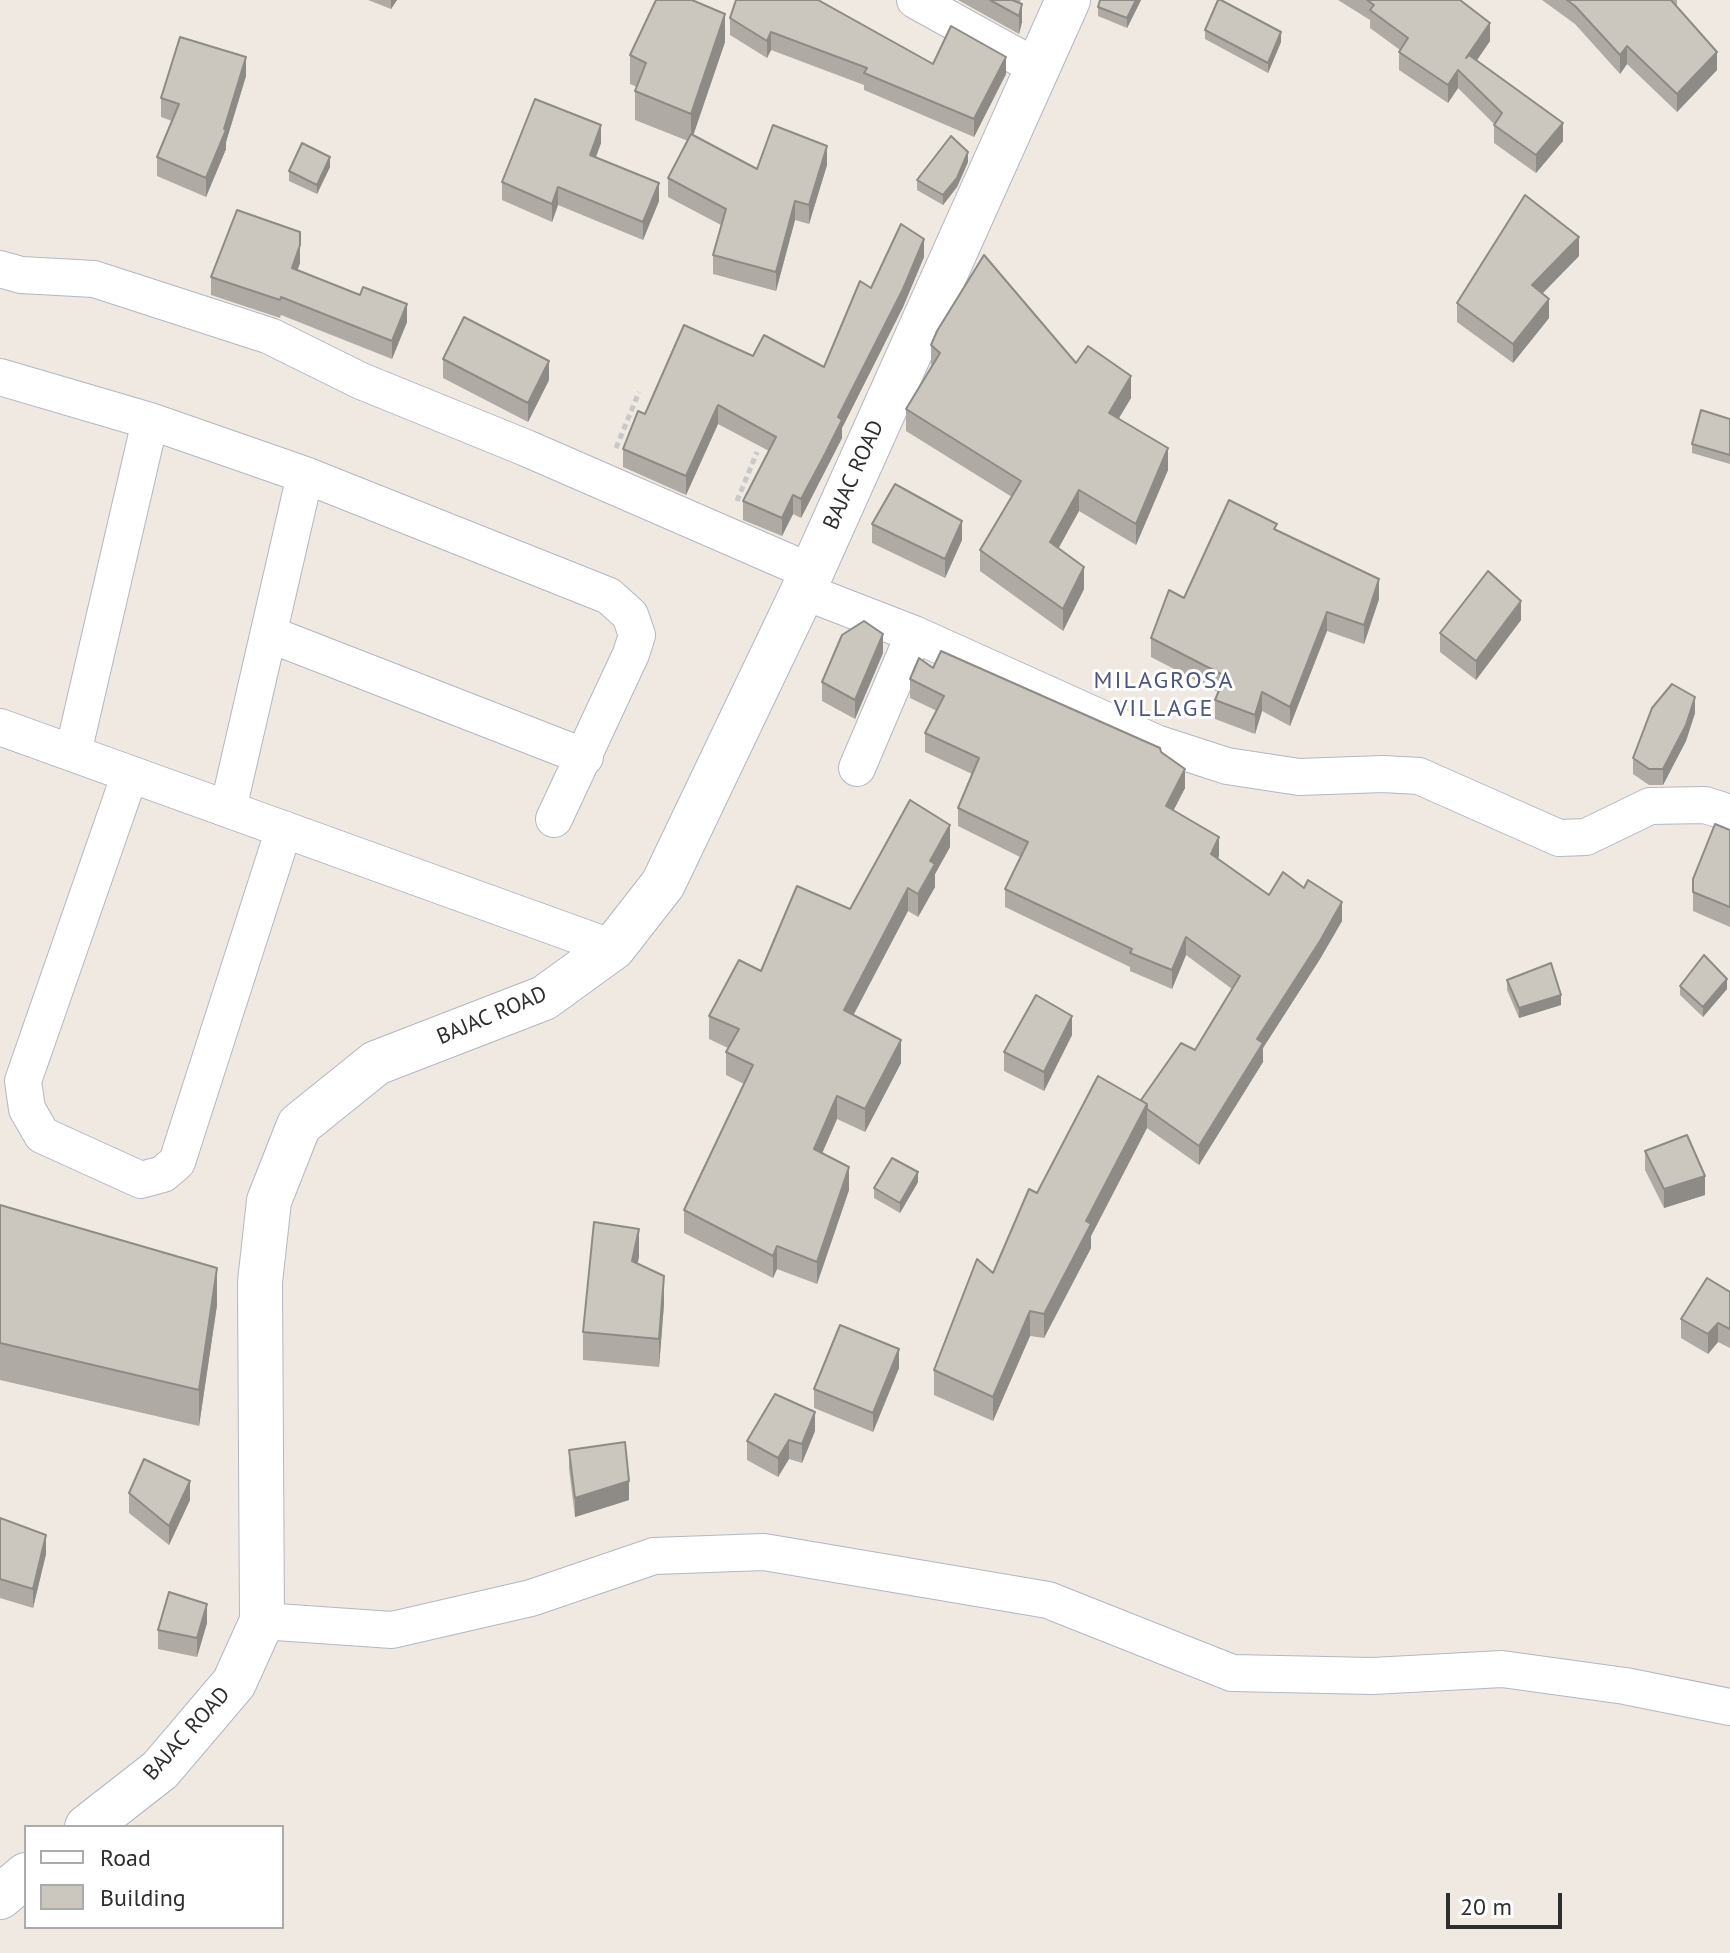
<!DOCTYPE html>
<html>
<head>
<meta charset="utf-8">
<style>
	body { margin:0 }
	#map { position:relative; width:1730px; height:1953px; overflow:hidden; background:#efe9e1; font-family:"PT Sans",sans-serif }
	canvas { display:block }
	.legend { position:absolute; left:24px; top:1825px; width:260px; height:104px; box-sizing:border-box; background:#fff; border:2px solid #ababab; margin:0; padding:10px 14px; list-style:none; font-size:24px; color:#2e2e2e }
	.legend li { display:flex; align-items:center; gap:16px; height:40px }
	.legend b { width:40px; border:2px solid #ababab }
	.scale { position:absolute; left:1446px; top:1893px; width:116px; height:36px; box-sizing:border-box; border:4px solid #2e2e2e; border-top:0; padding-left:10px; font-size:24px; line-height:28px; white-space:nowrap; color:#2e2e2e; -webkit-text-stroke:6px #fff; paint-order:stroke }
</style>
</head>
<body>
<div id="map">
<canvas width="1730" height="1953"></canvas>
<ul class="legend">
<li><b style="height:10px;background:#fff"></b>Road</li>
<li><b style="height:22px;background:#cbc7bf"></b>Building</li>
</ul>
<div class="scale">20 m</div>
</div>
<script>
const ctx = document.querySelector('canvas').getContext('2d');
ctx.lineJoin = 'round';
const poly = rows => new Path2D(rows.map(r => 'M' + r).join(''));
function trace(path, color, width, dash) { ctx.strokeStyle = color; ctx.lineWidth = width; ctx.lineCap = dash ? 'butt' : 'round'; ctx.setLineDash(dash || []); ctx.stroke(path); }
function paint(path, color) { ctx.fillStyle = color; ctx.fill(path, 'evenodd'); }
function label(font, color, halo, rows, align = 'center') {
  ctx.font = font + ' "PT Sans",sans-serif'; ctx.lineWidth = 6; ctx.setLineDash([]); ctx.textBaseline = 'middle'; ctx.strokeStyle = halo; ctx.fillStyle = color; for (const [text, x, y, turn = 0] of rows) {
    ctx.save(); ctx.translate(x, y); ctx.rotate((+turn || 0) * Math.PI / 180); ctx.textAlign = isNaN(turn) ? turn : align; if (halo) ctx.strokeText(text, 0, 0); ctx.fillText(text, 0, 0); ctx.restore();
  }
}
const path = poly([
	[616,448,639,392],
	[737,501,757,452]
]);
const minor = poly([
	[915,0,1038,68],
	[0,269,21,275,94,279,270,336,361,381,526,448,811,572],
	[0,377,150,421,305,475,609,596,630,615,637,635,631,654,554,819],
	[803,591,914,634,1156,743,1227,766,1299,777,1383,774,1419,776,1559,838,1586,837,1650,806,1705,805,1730,813],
	[269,634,585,757],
	[0,727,613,948],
	[73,753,150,421],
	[857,768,914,634],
	[130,774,23,1081,27,1109,42,1135,141,1180,163,1174,177,1162,284,829],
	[228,809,305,475],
	[262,1621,392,1630,531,1598,654,1556,764,1552,1048,1600,1232,1673,1373,1676,1502,1669,1625,1686,1730,1707]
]);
const tertiary = poly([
	[87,1827,160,1770,234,1683,262,1621,260,1282,269,1201,299,1125,376,1063,544,998,613,948,663,884,803,591,1068,0],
	[0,1897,26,1875]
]);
const wall = poly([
	[368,0,397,0,391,9],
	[958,0,1021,0,1019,3,1022,22,1019,34],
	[1100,0,1141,0,1127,28,1098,16,1098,7],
	[1338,0,1460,0,1490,41,1477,60,1563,141,1536,173,1494,143,1494,124,1458,88,1448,103,1399,70,1399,52,1400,50,1370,28,1370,20],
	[1542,0,1677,0,1677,6,1717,70,1677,112,1627,64,1620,74,1575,24],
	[730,18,933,64,1006,74,974,137,864,90,864,85,771,50,767,58,730,35],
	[1205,30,1281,42,1268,73,1205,39],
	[725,42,693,135,757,169,827,165,809,224,795,220,776,291,713,274,713,255,721,225,668,197,668,178,688,141,635,120,635,91,637,87,630,84,630,55],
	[246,76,226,142,226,149,206,197,157,176,157,157,172,121,161,117,161,98],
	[601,143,596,157,659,201,643,240,558,205,552,222,502,200,502,182],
	[968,162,957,187,943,205,917,190,917,180],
	[330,167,317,194,289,181,289,171],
	[1579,256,1543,293,1549,318,1513,363,1457,322,1457,303],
	[924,257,903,307,842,428,842,438,801,518,793,514,782,536,743,520,743,501,769,451,718,424,686,495,623,467,623,449,645,414,753,356,824,367,871,288],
	[300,263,297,270,407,322,392,359,281,315,280,318,211,295,211,277],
	[931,345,1076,363,1131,398,1118,419,1168,470,1136,545,1079,511,1058,548,1084,589,1063,631,980,571,980,550,1012,497,906,431,906,409,931,367],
	[443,359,549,380,528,422,443,378],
	[1730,419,1730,464,1692,453,1692,444],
	[872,524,962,540,945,578,872,543],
	[1277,531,1379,599,1364,644,1327,631,1290,726,1262,711,1255,734,1215,719,1215,700,1218,692,1151,657,1151,638,1184,598],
	[1521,620,1476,680,1440,652,1440,633],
	[883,653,855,719,822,701,822,682],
	[933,668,1161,752,1185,788,1173,811,1219,856,1218,858,1269,895,1342,921,1320,959,1263,1048,1263,1062,1199,1165,1147,1128,1091,1236,1091,1248,1044,1338,1030,1336,993,1421,934,1395,934,1370,993,1273,1037,1193,1195,1050,1232,989,1186,955,1172,989,1130,971,1130,967,1005,907,1005,889,1020,857,958,826,958,808,972,774,925,752,925,733,937,711,910,698,910,679],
	[1695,713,1686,741,1663,785,1649,785,1633,774,1633,758],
	[1730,830,1730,927,1693,911,1693,879],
	[950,847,935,874,935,887,918,917,908,911,853,1015,901,1063,865,1132,837,1119,822,1153,849,1190,817,1284,777,1269,773,1278,684,1233,684,1210,744,1084,726,1075,726,1052,728,1048,709,1039,709,1016,761,971,850,909],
	[1507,980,1561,1005,1519,1018,1507,990],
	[1680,986,1727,989,1703,1017,1680,995],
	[1072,1035,1044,1091,1004,1071,1004,1052],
	[1645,1151,1705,1195,1664,1208,1645,1170],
	[918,1182,900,1213,874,1198,874,1188],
	[0,1205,217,1305,199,1426,0,1380],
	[639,1257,637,1263,664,1304,659,1367,583,1360,583,1332],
	[1730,1292,1730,1348,1718,1342,1708,1354,1681,1338,1681,1319],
	[899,1368,873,1432,814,1408,814,1389],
	[815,1431,802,1463,789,1459,778,1477,747,1460,747,1441],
	[569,1450,629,1500,575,1517,569,1469],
	[129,1493,190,1500,169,1545,129,1513],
	[0,1518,46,1554,33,1608,0,1598],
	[207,1623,197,1657,158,1649,158,1630]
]);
const shadedWall = poly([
	[391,0,397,0,391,9],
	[1136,0,1141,0,1127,28,1127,18],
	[1022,4,1022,22,1019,34,1019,16],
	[725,14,725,42,691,142,691,114],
	[1490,23,1490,41,1466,76,1466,58],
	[771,32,771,50,767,58,767,41],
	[1281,32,1281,42,1268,73,1268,63],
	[1627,46,1627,64,1620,74,1620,55],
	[1717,52,1717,70,1677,112,1677,94],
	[246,57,246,76,226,142,226,149,206,197,206,178,224,129],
	[1006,57,1006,74,974,137,974,119],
	[1458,70,1458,88,1448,103,1448,85],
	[1563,123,1563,141,1536,173,1536,155],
	[601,125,601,143,590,173,590,155],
	[827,146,827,165,809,224,809,205],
	[968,152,968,162,957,187,943,205,943,195],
	[330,157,330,167,317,194,317,185],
	[659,183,659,201,643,240,643,222],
	[558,187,558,205,552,222,552,204],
	[795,201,795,220,776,291,776,272],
	[1579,237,1579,256,1532,304,1532,285],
	[924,239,924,257,903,307,842,428,842,438,801,518,801,499,838,417],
	[300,245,300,263,292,286,292,268],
	[1549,299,1549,318,1513,363,1513,344],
	[407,304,407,322,392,359,392,341],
	[549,361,549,380,528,422,528,403],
	[1131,376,1131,398,1109,435,1109,413],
	[718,405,718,424,686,495,686,476],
	[1168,448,1168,470,1136,545,1136,524],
	[1079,490,1079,511,1050,564,1050,542],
	[793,495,793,514,782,536,782,518],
	[962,521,962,540,945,578,945,559],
	[1084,567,1084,589,1063,631,1063,609],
	[1379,579,1379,599,1364,644,1364,625],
	[1521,601,1521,620,1476,680,1476,661],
	[1327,612,1327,631,1290,726,1290,707],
	[883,634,883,653,855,719,855,700],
	[1262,692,1262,711,1255,734,1255,715],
	[1695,697,1695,713,1686,741,1663,785,1663,769],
	[1185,769,1185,788,1166,825,1166,806],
	[950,825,950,847,935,874,935,887,918,917,918,894,930,861],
	[1219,837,1219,856,1211,873,1211,854],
	[908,888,908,911,844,1033,844,1010],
	[1342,902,1342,921,1320,959,1263,1048,1263,1062,1199,1165,1199,1146,1257,1039],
	[1186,937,1186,955,1172,989,1172,970],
	[1727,979,1727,989,1703,1017,1703,1007],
	[1561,995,1561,1005,1519,1018,1519,1008],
	[1072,1016,1072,1035,1044,1091,1044,1072],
	[901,1040,901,1063,865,1132,865,1109],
	[837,1096,837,1119,814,1172,814,1149],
	[1147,1104,1147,1128,1091,1236,1091,1248,1044,1338,1044,1314,1086,1221],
	[849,1167,849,1190,817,1284,817,1262],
	[918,1172,918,1182,900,1213,900,1203],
	[1705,1176,1705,1195,1664,1208,1664,1189],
	[639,1229,639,1257,632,1289,632,1261],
	[777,1246,777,1269,773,1278,773,1256],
	[217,1268,217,1305,199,1426,199,1390],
	[664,1276,664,1304,659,1367,659,1339],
	[1030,1311,1030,1336,993,1421,993,1397],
	[1718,1323,1718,1342,1708,1354,1708,1334],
	[899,1349,899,1368,873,1432,873,1413],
	[815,1412,815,1431,802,1463,802,1444],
	[789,1440,789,1459,778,1477,778,1458],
	[190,1481,190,1500,169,1545,169,1526],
	[629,1481,629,1500,575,1517,575,1498],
	[46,1535,46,1554,33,1608,33,1589],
	[207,1604,207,1623,197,1657,197,1638]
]);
const building = poly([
	[656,0,692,0,725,14,691,114,635,91,646,63,630,55,656,0],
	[736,0,818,0,933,64,951,26,1006,57,974,119,864,73,867,68,771,32,767,41,730,18,736,0],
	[990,0,1012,0,1022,4,1019,16,990,0],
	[1100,0,1136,0,1127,18,1098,7,1100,0],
	[1218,0,1221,0,1281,32,1268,63,1205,30,1218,0],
	[1367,0,1460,0,1490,23,1466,58,1469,55,1563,123,1536,155,1494,125,1502,113,1458,70,1448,85,1399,52,1408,38,1370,10,1374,5,1367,0],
	[1567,0,1671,0,1717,52,1677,94,1627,46,1620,55,1575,6,1567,0],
	[180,37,246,57,224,129,226,130,206,178,157,157,179,104,161,98,180,37],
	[535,99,601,125,590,155,659,183,643,222,558,187,552,204,502,182,535,99],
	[773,125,827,146,809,205,795,201,776,272,713,255,726,209,668,178,691,134,757,169,773,125],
	[951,136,968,152,957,178,943,195,917,180,951,136],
	[302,143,330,157,317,185,289,171,302,143],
	[1525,195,1579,237,1532,285,1549,299,1513,344,1457,303,1525,195],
	[237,210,300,232,300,245,292,268,360,295,363,287,407,304,392,341,281,297,280,300,211,277,237,210],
	[901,224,924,239,903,289,838,417,842,420,826,452,801,499,793,495,782,518,743,501,776,437,718,405,686,476,623,449,638,411,645,414,684,325,753,356,764,335,824,367,860,281,871,288,901,224],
	[984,255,1076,363,1088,346,1131,376,1109,413,1168,448,1136,524,1079,490,1050,542,1084,567,1063,609,980,550,1021,481,906,409,940,353,931,345,937,331,984,255],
	[464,317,549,361,528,403,443,359,464,317],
	[1701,410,1730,419,1730,455,1692,444,1701,410],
	[895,484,962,521,945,559,872,524,895,484],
	[1229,500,1277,524,1274,529,1379,579,1364,625,1327,612,1290,707,1262,692,1255,715,1215,700,1225,676,1151,638,1169,590,1184,598,1229,500],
	[1488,571,1521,601,1476,661,1440,633,1488,571],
	[864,621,883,634,855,700,822,682,842,635,864,621],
	[941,651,1160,748,1161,752,1185,769,1166,806,1219,837,1211,854,1269,895,1283,872,1304,888,1308,880,1342,902,1320,941,1257,1039,1263,1043,1199,1146,1147,1109,1147,1104,1141,1100,1181,1043,1195,1050,1240,976,1186,937,1172,970,1130,953,1132,949,1005,889,1028,842,958,808,979,758,925,733,944,696,910,679,919,658,933,668,941,651],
	[1672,684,1695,697,1686,725,1663,769,1649,769,1633,758,1652,708,1672,684],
	[910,800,950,825,930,861,935,864,918,894,908,888,844,1010,901,1040,865,1109,837,1096,814,1149,849,1167,817,1262,777,1246,773,1256,684,1210,753,1065,726,1052,739,1029,709,1016,739,960,761,971,797,886,850,909,910,800],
	[1715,824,1730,830,1730,907,1693,892,1693,879,1715,824],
	[1704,955,1727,979,1703,1007,1680,986,1704,955],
	[1551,963,1561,995,1519,1008,1507,980,1551,963],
	[1036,995,1072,1016,1044,1072,1004,1052,1036,995],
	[1098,1076,1147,1104,1086,1221,1091,1224,1044,1314,1030,1311,993,1397,934,1370,977,1259,993,1273,1029,1189,1037,1193,1098,1076],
	[1687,1135,1705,1176,1664,1189,1645,1151,1687,1135],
	[892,1158,918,1172,900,1203,874,1188,892,1158],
	[0,1205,217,1268,199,1390,0,1343,0,1205],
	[594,1222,639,1229,632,1261,664,1276,659,1339,583,1332,594,1222],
	[1707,1278,1730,1292,1730,1329,1718,1323,1708,1334,1681,1319,1707,1278],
	[840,1325,899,1349,873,1413,814,1389,840,1325],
	[775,1394,815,1412,802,1444,789,1440,778,1458,747,1441,775,1394],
	[625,1442,629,1481,575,1498,569,1450,625,1442],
	[144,1459,190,1481,169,1526,129,1493,144,1459],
	[0,1518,46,1535,33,1589,0,1579,0,1518],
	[169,1592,207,1604,197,1638,158,1630,169,1592]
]);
const streetNames = [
	["BAJAC ROAD",854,475,-66],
	["BAJAC ROAD",492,1016,-23],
	["BAJAC ROAD",187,1734,-48]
];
const neighbourhoodNames = [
	["MILAGROSA",1164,681],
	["VILLAGE",1164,709]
];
trace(minor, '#b4b7c1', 38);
trace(tertiary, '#b4b7c1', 46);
trace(path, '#c9c9c9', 5, [6, 4]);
trace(minor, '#fff', 36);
trace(tertiary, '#fff', 44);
paint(wall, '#afaba4');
paint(shadedWall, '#8e8b86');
paint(building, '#cbc7bf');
trace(building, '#8e8b86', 2);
label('22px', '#2e2e2e', '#fff', streetNames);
ctx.letterSpacing = '2px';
label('24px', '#4d5680', '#fff', neighbourhoodNames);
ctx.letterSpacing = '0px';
</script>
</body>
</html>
